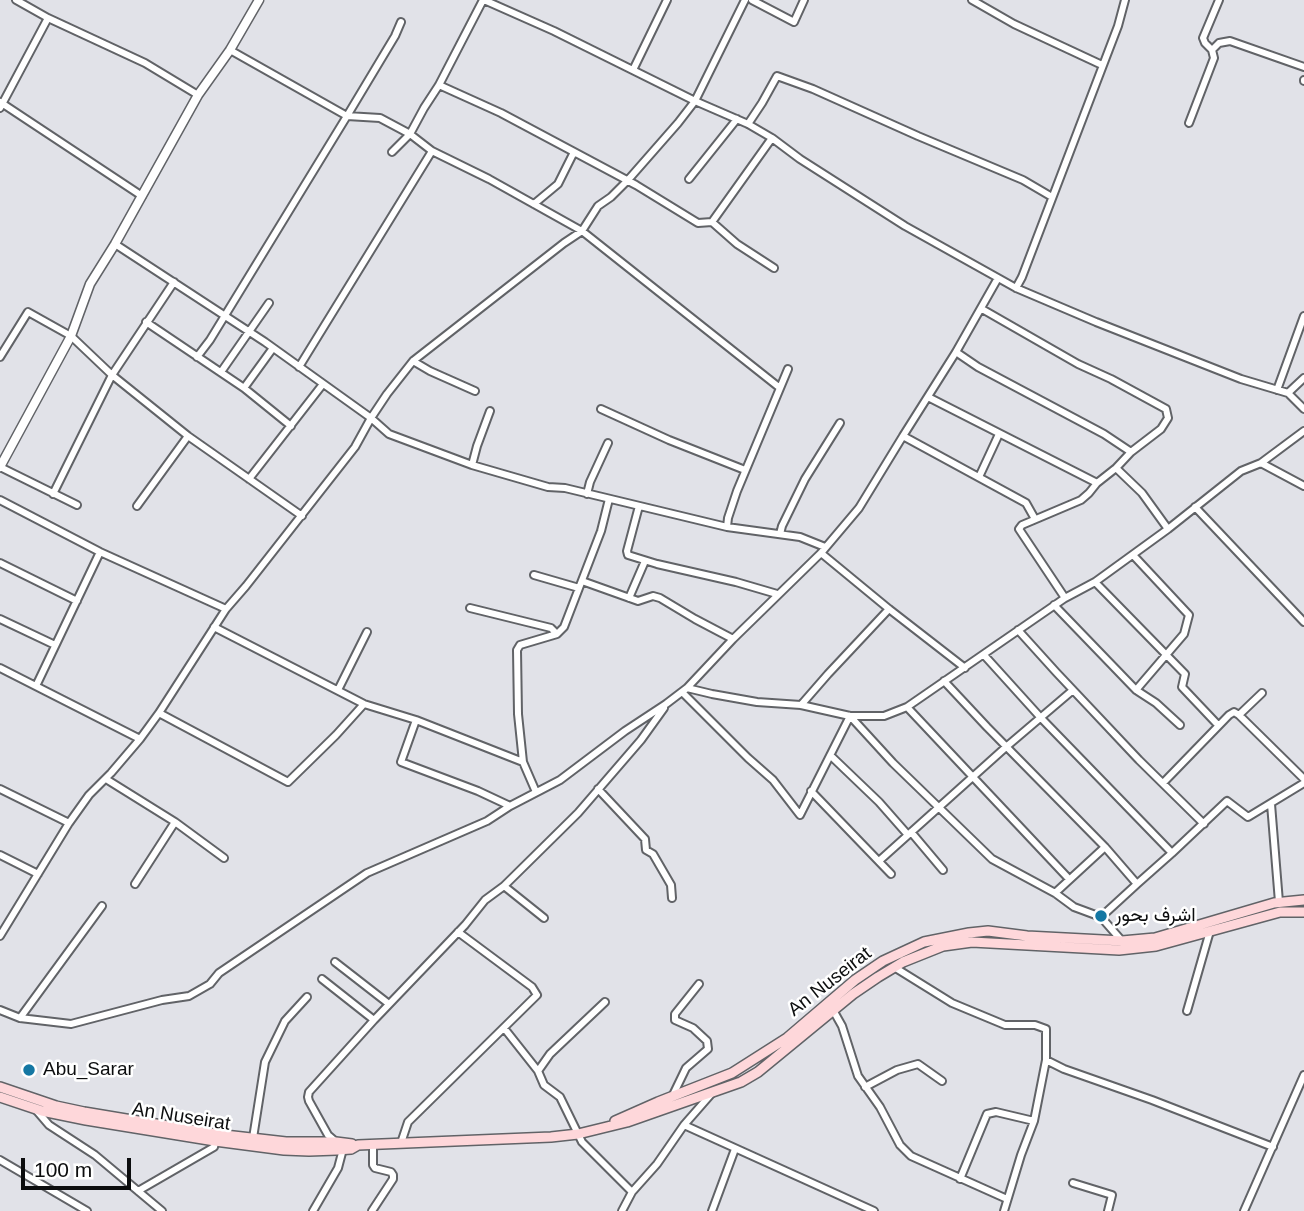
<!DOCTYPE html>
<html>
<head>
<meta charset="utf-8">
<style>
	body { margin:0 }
	#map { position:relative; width:1304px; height:1211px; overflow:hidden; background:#e1e2e8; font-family:Helvetica,sans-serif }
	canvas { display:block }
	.scale { position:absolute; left:21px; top:1158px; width:110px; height:32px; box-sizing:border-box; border:4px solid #0c0d0e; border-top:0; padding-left:9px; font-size:21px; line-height:24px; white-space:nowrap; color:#0c0d0e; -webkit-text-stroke:5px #fff; paint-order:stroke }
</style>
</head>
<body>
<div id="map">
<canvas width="1304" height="1211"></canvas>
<div class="scale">100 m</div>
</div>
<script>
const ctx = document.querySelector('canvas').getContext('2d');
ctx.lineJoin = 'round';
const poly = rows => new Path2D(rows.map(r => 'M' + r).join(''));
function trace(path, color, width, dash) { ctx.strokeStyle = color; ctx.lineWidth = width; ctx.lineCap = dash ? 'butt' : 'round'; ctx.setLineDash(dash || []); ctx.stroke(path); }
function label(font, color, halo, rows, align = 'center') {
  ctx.font = font + ' Helvetica,Vazirmatn,sans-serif'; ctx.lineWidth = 5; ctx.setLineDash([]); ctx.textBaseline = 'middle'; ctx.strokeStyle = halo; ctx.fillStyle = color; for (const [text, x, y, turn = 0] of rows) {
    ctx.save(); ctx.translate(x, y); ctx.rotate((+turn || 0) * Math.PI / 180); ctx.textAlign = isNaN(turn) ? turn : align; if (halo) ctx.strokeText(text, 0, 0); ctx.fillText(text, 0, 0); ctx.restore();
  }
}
const minor = poly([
	[16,0,48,18,145,63,198,95],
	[484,0,554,31,695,101,748,124,772,138,800,159,905,226,1016,288,1096,322,1241,379,1288,393,1304,378],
	[752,0,794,22,804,0],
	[972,0,1014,24,1102,65],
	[230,50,347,116,380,118,410,134,432,151,489,179,582,231,780,388],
	[1212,50,1219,43,1230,41,1304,67],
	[633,70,667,0],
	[1304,80,1304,81],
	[439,85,501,113,636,185,698,223,712,222,737,244,774,268],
	[0,102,142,196],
	[0,108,48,18],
	[1189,123,1214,58,1212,50,1205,43,1203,38,1219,0],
	[748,124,762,103,777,76,813,89,918,136,1023,180,1052,197],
	[392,152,410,134,424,108,439,85,483,0],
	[689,179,737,119],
	[534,204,558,184,574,152],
	[712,222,772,138],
	[115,244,265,342,371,418,389,434,472,465,548,487,565,488,727,527,800,537,825,547],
	[998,278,956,352,903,436,1026,503,1035,519],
	[1016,288,1022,277,1118,26,1125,0],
	[982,309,1078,364,1111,379,1166,409,1168,418,1161,429,1131,452,1116,468,1097,483,1089,493,1081,500,1022,525,1019,529,1065,598],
	[146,322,244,388,291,426],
	[956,352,978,367,1104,434,1131,452],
	[0,357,28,312,71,336,112,375,188,436,302,516],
	[197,357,210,340,347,116,395,36,401,22],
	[413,361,430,371,475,391],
	[299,367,432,151],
	[221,372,269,303],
	[244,388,273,348],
	[1277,390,1304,316],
	[1288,393,1304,409],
	[928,397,1097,483],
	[601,409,669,440,745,470],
	[1261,463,1304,431],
	[472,465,477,446,490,411],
	[0,467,77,505],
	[1116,468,1142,493,1168,529],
	[979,477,999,434],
	[249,479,323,384],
	[53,494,112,375,174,282],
	[587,494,590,482,608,443],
	[0,500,100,552,226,609],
	[137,506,188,436],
	[639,506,627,551,628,555,657,564,736,582,777,594],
	[1195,507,1304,622],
	[727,527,728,518,737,491,788,369],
	[780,534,782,526,805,479,840,423],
	[821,553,889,609,965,668],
	[1133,555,1189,615,1184,634,1136,690],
	[0,563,77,601],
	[534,575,579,588],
	[582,581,638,601,653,596,660,598,695,619,733,639],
	[1095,582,1185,674,1182,687,1218,725],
	[629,598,645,561],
	[1054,605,1136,690,1156,703,1180,725],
	[470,608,551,628,557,634],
	[0,619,55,645],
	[214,627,364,704,416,720,523,762],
	[1018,630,1056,672,1139,760,1204,824],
	[984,655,1041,718,1172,853,1227,801,1248,817,1304,783],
	[0,668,140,739],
	[944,681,987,727,1105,847,1137,884,1101,917],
	[36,686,100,552],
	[687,688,712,694,757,702,801,705,850,716,884,716,907,707,1065,598,1095,582,1168,529,1241,471,1261,463,1304,486],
	[338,690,367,632],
	[682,692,748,758,773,780,800,815,850,716,893,763,992,859,1055,893,1074,907,1101,917,1122,941],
	[1262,693,1239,715,1304,779],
	[801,705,828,674,889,609],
	[907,707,1069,879],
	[159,713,288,782,336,735,364,704],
	[416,720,401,762,478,791,510,806],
	[831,756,879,802,908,835],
	[106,779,175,822,224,858],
	[1163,783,1229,715,1234,712,1239,715],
	[0,789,69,823],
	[598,789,645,839,646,850,653,854,671,885,672,898],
	[811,791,891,874],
	[536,792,523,762,518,714,517,650,520,645,557,634,564,627,601,531,609,499],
	[1271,804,1279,902],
	[911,832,943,870],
	[0,855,38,874],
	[879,861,1006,747,1073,690],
	[135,884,175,822],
	[1137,884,1172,853],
	[504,886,544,918],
	[1055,893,1105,847],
	[0,936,69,823,89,795,111,773,140,739,159,713,226,609,246,586,355,447,371,418,387,394,413,361,564,243,582,231,598,206,611,197,628,180,678,123,695,101,745,0],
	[335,962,389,1004],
	[894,967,952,1003,1005,1025,1035,1025,1046,1029,1046,1060,1064,1069,1152,1100,1273,1147],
	[322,979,374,1020],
	[605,1002,550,1054,538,1071,544,1085,560,1097,582,1142,632,1192],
	[0,1010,20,1018,71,1024,162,1000,189,996,210,984,219,973,367,873,487,821,510,806,560,780,625,731,666,704,687,688,733,639,821,553,859,508,903,436],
	[833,1010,842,1026,858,1076,880,1107,900,1145,911,1156,1007,1199],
	[1187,1011,1210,931],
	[20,1018,102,906],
	[504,1028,538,1071],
	[865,1087,897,1070,918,1064,942,1081],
	[672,1097,686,1068,708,1049,707,1041,693,1028,675,1020,675,1014,699,984],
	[37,1111,49,1125,95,1155,162,1211],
	[684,1125,874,1211],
	[253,1138,265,1062,285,1021,307,997],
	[335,1141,328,1135,309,1101,308,1097,309,1092,374,1020,465,925,485,900,504,886,578,813,641,740,664,708],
	[401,1143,408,1122,537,995,532,987,458,932],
	[0,1160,87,1211],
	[960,1179,987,1114,996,1112,1034,1121],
	[1073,1183,1112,1195,1108,1211],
	[138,1191,214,1147,216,1139],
	[313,1211,338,1168,343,1149],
	[372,1211,393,1179,393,1175,391,1172,375,1168,373,1165,373,1144],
	[622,1211,632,1192,657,1164,684,1125,712,1093],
	[712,1211,735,1149],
	[1004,1211,1021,1155,1034,1121,1046,1060],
	[1244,1211,1304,1075]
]);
const tertiary = poly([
	[0,467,71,336,90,284,115,244,198,95,230,50,259,0]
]);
const secondary = poly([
	[0,1087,56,1106,84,1112,216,1134,286,1142,336,1142,352,1144],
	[0,1097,42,1111,86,1120,215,1141,284,1150,309,1151,337,1150,351,1149,358,1145,551,1137,578,1134,627,1122,741,1082,758,1072,853,994,878,977,903,962,943,946,972,942,1119,950,1156,946,1280,912,1304,912],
	[615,1121,658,1102,732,1073,787,1038,855,980,883,961,924,942,969,933,988,931,1027,936,1122,941,1155,938,1274,903,1304,900]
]);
const markers = [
	[1101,916,7,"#1477a3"],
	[29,1070,7,"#1477a3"]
];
const poiNames = [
	["اشرف بحور",1115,916],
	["Abu_Sarar",43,1070]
];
const streetNames = [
	["An Nuseirat",830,982,-38],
	["An Nuseirat",181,1117,9]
];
trace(minor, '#616367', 10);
trace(tertiary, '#616367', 11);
trace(secondary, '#616367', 12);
trace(minor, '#fff', 6);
trace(tertiary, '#fff', 8);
trace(secondary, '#fed7da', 9);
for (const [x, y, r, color] of markers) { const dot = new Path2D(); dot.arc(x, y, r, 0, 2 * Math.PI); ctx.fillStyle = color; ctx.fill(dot); trace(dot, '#fff', 2.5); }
label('19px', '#0c0d0e', '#fff', poiNames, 'left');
label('19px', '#0c0d0e', '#fff', streetNames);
</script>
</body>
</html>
